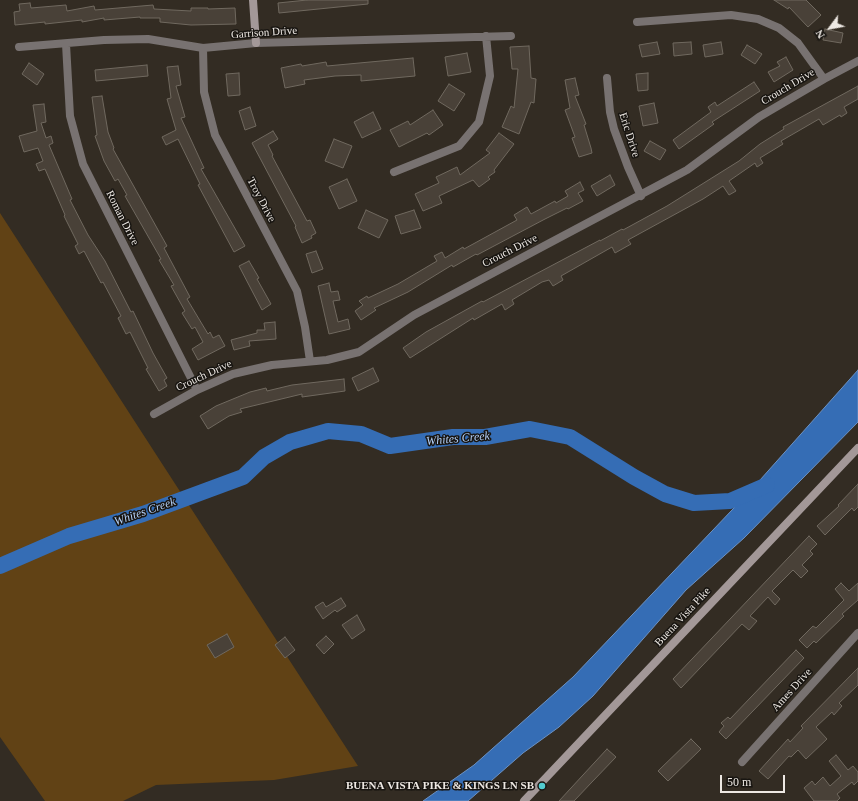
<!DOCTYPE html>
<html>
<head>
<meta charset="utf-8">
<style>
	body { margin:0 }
	#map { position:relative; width:858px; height:801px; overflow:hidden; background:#332c23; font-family:Georgia,serif }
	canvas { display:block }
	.north { position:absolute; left:810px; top:8px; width:40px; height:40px; -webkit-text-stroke:3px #181511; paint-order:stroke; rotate:238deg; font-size:11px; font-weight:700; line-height:16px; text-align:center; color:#ede8e3 }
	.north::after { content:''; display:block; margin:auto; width:14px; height:18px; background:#ede8e3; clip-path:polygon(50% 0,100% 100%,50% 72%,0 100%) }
	.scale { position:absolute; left:720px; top:775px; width:65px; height:18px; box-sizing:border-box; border:2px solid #ede8e3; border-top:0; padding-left:5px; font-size:12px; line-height:14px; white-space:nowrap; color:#ede8e3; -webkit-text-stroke:3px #181511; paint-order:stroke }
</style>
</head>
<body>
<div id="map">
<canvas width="858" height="801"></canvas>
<div class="north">N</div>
<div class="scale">50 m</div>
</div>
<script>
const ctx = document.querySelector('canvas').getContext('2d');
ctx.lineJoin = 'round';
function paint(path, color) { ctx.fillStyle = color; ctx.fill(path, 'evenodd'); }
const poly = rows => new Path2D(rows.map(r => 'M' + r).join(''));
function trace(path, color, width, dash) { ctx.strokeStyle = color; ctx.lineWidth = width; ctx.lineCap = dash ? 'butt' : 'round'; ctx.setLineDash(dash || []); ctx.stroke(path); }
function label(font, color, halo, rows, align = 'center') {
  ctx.font = font + ' Georgia,serif'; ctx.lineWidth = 3; ctx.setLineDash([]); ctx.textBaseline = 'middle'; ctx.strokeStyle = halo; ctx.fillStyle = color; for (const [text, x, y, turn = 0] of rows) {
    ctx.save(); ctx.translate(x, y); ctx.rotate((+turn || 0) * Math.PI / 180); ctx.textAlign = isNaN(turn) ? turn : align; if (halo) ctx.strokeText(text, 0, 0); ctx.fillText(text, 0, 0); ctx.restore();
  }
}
const green = poly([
	[0,213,159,459,358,766,274,780,156,785,123,801,45,801,0,737]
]);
const water = poly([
	[858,370,858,422,744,538,686,590,593,696,559,727,523,753,468,801,423,801,474,765,573,677,752,489,858,370]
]);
const river = poly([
	[0,566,69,536,143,514,243,477,264,457,290,442,328,431,361,434,390,446,453,437,485,437,530,429,570,437,634,477,665,494,694,503,730,501,767,485]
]);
const building = poly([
	[307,0,368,0,368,4,279,13,278,3,307,0],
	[774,0,806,0,821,15,808,27,789,7,788,9,774,0],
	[30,3,31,8,66,5,67,11,94,6,95,10,153,5,154,9,191,11,191,8,208,8,208,9,235,8,236,24,191,25,160,22,160,18,140,18,140,17,104,20,104,18,82,22,82,20,45,24,45,22,15,25,14,12,20,11,19,4,30,3],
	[825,29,843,33,841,43,823,40,825,29],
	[657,42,660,54,642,57,639,45,657,42],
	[691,42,692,54,674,56,673,43,691,42],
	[721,42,723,54,705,57,703,45,721,42],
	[747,45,762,54,755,64,741,55,747,45],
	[529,46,531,78,536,79,534,103,531,102,519,134,502,127,511,106,514,108,518,69,512,69,510,47,529,46],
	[467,53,471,72,448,76,445,57,467,53],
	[786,57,793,70,774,82,768,72,780,66,777,62,786,57],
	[413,58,415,76,361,81,361,75,335,76,304,80,305,84,285,88,281,68,301,64,302,66,326,62,327,66,413,58],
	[29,63,44,74,37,85,22,74,29,63],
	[147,65,148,76,96,81,95,70,147,65],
	[178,66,181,85,176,86,185,117,181,118,204,168,201,169,245,246,234,252,198,185,200,184,178,139,166,145,162,137,176,130,167,99,171,98,167,67,178,66],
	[239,73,240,95,228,96,226,74,239,73],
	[648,73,648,90,638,91,636,74,648,73],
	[575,78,579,95,575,96,586,124,584,125,591,148,592,153,579,157,572,138,575,137,565,110,570,108,565,80,575,78],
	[754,82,760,91,712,122,714,124,679,149,673,140,711,112,708,107,715,102,717,106,754,82],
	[449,84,465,94,454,111,438,101,449,84],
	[858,86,858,99,844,107,847,113,841,117,840,115,823,125,819,119,781,141,783,144,760,158,763,163,757,167,755,163,729,181,736,191,729,195,723,186,703,199,628,240,631,244,615,253,612,247,561,276,563,280,553,286,549,280,542,282,512,300,514,304,505,310,502,304,474,320,473,318,410,358,403,348,426,332,482,301,483,302,600,240,600,241,622,229,623,230,667,206,739,161,760,144,784,129,783,127,858,86],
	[102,96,108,132,114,148,113,149,167,246,164,248,190,297,187,299,208,334,210,332,213,338,219,335,225,346,198,360,192,349,203,342,195,327,192,329,182,313,185,311,171,286,174,285,159,260,161,259,125,196,127,195,118,179,115,181,104,161,95,136,97,135,92,97,102,96],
	[654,103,658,123,643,126,639,106,654,103],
	[44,104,46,122,41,123,46,138,51,136,53,143,49,145,72,199,70,200,88,235,105,261,131,312,133,311,153,353,167,378,164,380,167,386,159,391,146,369,148,368,130,332,126,334,118,318,121,316,103,282,101,283,84,251,79,254,75,246,78,244,64,216,65,215,45,169,39,171,36,164,43,161,38,148,24,152,19,136,37,131,33,105,44,104],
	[250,107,256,126,245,130,239,111,250,107],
	[433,110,443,125,429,135,427,133,399,147,390,130,408,121,410,125,433,110],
	[373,112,381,129,362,138,354,122,373,112],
	[273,131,278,139,268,145,273,155,272,156,307,221,310,220,316,233,311,236,312,238,302,243,295,227,296,226,252,143,273,131],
	[499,133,514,144,494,170,495,172,488,177,490,179,479,187,473,180,439,196,442,203,423,211,415,194,439,183,436,177,457,167,460,175,490,153,486,150,499,133],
	[334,139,352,146,343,168,325,161,334,139],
	[650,141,666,150,660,160,644,151,650,141],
	[610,175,615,185,597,196,591,186,610,175],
	[347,179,357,201,339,209,329,187,347,179],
	[580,182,584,190,578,193,583,201,568,209,567,208,545,219,477,255,476,254,453,267,452,265,408,292,374,308,376,310,361,320,355,311,363,305,359,301,367,296,368,298,398,284,437,261,434,256,442,252,445,258,463,247,464,249,517,220,514,215,527,207,531,214,555,201,556,203,568,196,565,191,580,182],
	[366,210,388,220,379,238,358,228,366,210],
	[414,210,421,228,401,234,395,216,414,210],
	[316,251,323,269,312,273,306,254,316,251],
	[249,261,259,278,257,279,271,304,262,310,239,266,249,261],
	[329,283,331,292,338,291,340,300,333,301,338,322,348,319,350,329,329,334,318,286,329,283],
	[275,322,276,339,249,341,250,346,234,350,231,340,257,333,257,330,265,330,264,323,275,322],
	[373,368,379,381,358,391,352,378,373,368],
	[344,379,345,391,302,397,302,394,240,409,242,412,229,416,208,429,200,416,216,406,250,392,266,388,267,391,292,385,344,379],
	[858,484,858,507,854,511,852,508,825,535,817,526,839,506,838,505,858,484],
	[809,536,817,544,810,551,813,554,802,565,808,571,801,578,793,570,772,591,780,599,775,605,768,597,750,616,757,621,749,630,742,624,681,688,673,679,809,536],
	[841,583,849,591,858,583,858,600,842,614,844,616,816,643,814,641,807,648,799,640,813,626,816,628,844,600,835,589,841,583],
	[341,598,346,606,337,612,335,610,323,619,315,607,323,602,326,607,341,598],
	[357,615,365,630,352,639,342,625,357,615],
	[227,634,234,647,215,658,207,645,227,634],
	[326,636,334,644,324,654,316,645,326,636],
	[285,637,295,650,285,658,275,645,285,637],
	[796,650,804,658,726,739,719,732,724,726,721,723,728,717,730,719,796,650],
	[858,668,858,685,839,703,842,706,834,715,832,712,816,727,827,739,806,759,798,750,791,757,789,756,768,779,759,771,788,739,790,742,803,728,801,726,858,668],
	[691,739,701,749,668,781,658,771,691,739],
	[607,749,616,757,592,782,574,801,559,801,607,749],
	[836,755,848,770,853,766,858,772,858,781,854,785,852,782,837,794,840,798,837,801,814,801,804,788,812,781,815,785,823,777,830,786,841,776,829,761,836,755]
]);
const street = poly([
	[637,22,731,15,758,19,779,28,798,43,824,79],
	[66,44,70,116,83,164,197,390],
	[19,47,104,40,148,39,203,48,256,43,511,36],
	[203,48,204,92,215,135,297,291,305,327,310,361],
	[607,78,610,112,614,129,628,167,641,196],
	[394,172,459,146,479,122,490,76,486,36],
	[154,414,197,390,233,374,272,365,327,360,359,352,414,315,687,170,759,117,824,79,858,61],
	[742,762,858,633]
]);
const secondary = poly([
	[253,0,256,43],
	[524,801,858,448]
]);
const markers = [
	[542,786,4,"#52ccd0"]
];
const streetNames = [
	["Garrison Drive",264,33,-4],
	["Crouch Drive",788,87,-31],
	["Eric Drive",629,135,72],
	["Troy Drive",261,200,62],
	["Roman Drive",122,218,63],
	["Crouch Drive",510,251,-27],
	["Crouch Drive",204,376,-25],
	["Buena Vista Pike",683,617,-47],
	["Ames Drive",792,690,-48]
];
const poiNames = [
	["BUENA VISTA PIKE & KINGS LN SB",534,786]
];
const waterNames = [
	["Whites Creek",458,439,-5],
	["Whites Creek",145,512,-19]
];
paint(green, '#614215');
paint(water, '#356db5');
trace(water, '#6c92c3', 1);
trace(river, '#356db5', 16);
paint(building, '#494138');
trace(building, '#70695f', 1);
trace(street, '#787271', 8);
trace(secondary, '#a39898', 8);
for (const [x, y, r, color] of markers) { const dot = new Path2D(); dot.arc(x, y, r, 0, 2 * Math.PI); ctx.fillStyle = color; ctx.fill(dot); trace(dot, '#181511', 1.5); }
label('11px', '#ede8e3', '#181511', streetNames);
label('bold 11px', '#ede8e3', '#181511', poiNames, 'right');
label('italic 12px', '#b4d1f9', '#181511', waterNames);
</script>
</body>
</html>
